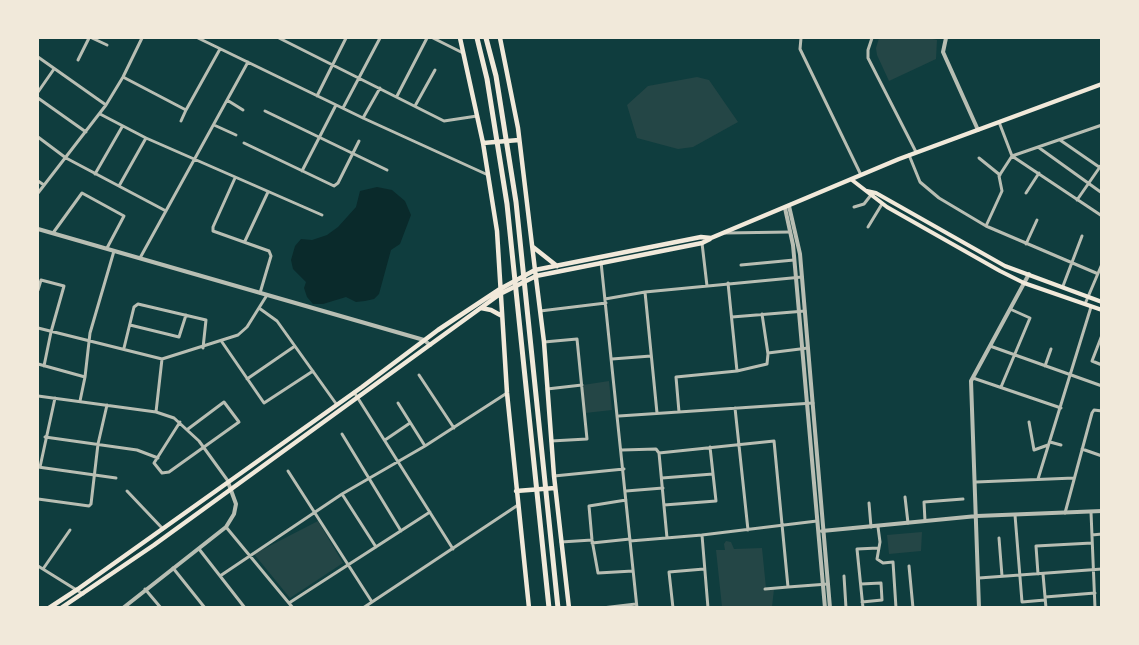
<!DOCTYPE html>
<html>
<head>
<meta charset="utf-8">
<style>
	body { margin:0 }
	#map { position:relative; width:1139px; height:645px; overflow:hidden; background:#0f3d3e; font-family:"Noto Sans",sans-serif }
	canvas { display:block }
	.frame { position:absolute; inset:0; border:39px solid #f1e9da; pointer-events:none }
</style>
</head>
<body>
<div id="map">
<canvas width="1139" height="645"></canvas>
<div class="frame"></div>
</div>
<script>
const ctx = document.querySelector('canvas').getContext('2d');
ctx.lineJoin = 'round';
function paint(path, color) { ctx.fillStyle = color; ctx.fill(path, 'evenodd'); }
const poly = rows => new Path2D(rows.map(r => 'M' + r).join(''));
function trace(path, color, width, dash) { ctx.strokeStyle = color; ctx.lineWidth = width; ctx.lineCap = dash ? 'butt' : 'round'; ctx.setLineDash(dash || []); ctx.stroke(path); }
const green = poly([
	[879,38,928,38,937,40,936,59,889,81,877,55,876,48],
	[697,77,709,80,738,122,693,147,678,149,637,138,627,105,648,86],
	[609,381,612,410,585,413,583,385],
	[318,521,343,563,290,598,254,554],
	[922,532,921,551,889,554,887,535],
	[726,541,731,542,734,549,762,548,766,588,774,589,772,607,722,607,716,550,725,550,724,544]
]);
const water = poly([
	[377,187,392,190,405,201,411,215,400,244,391,250,379,294,374,299,365,301,356,302,346,297,323,304,313,304,307,297,304,288,306,282,293,269,291,260,295,246,301,239,312,240,327,235,338,227,356,207,360,191]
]);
const minor = poly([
	[92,38,107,45],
	[198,38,363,118,488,175],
	[279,38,444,121,477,116],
	[433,38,463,53],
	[801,38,800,49,861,175],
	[872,38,868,50,868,58,916,152],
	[38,57,106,105],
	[78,60,89,38],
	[123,77,186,110,220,49],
	[38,92,54,69],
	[317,96,346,38],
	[397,96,427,38],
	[38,98,86,132],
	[227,100,243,110],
	[415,106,435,70],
	[343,108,380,38],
	[265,111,387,170],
	[100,114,146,138,322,215],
	[363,118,380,88],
	[181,121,186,110],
	[214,125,236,135],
	[1102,125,1012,156,1102,216],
	[38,137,66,158,166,211],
	[1060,140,1102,169],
	[244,143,334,186,338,183,359,141],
	[1038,147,1102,193],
	[909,155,920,182,939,198,986,226,1096,273],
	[979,158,1000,175],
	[302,171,336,105],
	[95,174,122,127],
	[235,178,213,227,213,231,269,251,271,256,260,293],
	[38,181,44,185],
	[119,186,146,138],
	[38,193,106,105,123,77,142,38],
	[1026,193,1039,173],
	[1077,200,1102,164],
	[854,207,864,204,871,195],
	[986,226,1002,191,999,176,1012,156,999,122],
	[868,227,882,204],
	[53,233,82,193,124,216,107,248],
	[725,233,790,232],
	[245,241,268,192],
	[702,243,707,286],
	[1026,244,1037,220],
	[140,258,248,62],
	[601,262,637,608],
	[741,265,794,260],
	[728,283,737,371],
	[1063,286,1082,236],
	[38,290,41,280,64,286,51,332,44,366],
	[605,299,645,292],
	[1085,304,1102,264],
	[259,308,277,321,337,405],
	[540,311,606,303],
	[732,317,805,311],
	[130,325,179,337,186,315],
	[38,328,162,359,238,335,247,327,267,295],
	[1102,335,1092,361,1102,365],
	[222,342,264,403,313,371],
	[544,342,577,339,587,439,551,441],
	[990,346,1102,386],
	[124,348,134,307,138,304,206,320,203,348],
	[768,353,808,348],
	[612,359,651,356],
	[38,364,85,377],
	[1045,366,1051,349],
	[419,375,454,428],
	[973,378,1061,408],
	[247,379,295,346],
	[1001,387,1030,318,1010,309],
	[547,389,582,385],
	[354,392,453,549],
	[38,396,156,412,174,418,199,441,228,481],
	[80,401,85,377,90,333,114,251],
	[398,403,425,446],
	[735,408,748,530],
	[156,412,162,359],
	[679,412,676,377,737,371,767,364,768,354,762,314],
	[657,413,645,292,802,277],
	[619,416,813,403],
	[180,422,154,463,162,473,169,472,239,422,224,402,188,429],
	[1029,422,1034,450,1048,445],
	[342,434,401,531],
	[45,437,137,450,158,458],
	[385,440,410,423],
	[1050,442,1061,445],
	[710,447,713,474],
	[1082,449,1102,456],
	[622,450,656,449,659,453],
	[38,467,116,478],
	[40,467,55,398],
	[288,471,372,602],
	[554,476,624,469],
	[662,478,713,474,716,501,664,505],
	[1038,479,1091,307],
	[976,482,1074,478],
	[127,491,163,529],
	[626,491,663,488],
	[342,494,376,547],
	[905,497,908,523],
	[38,499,89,506,91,504,98,444,107,405],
	[626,500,589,506,592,540,598,573,633,571],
	[869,503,871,527],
	[1091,512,1095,608],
	[1065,513,1092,413,1094,410,1102,411],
	[1015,515,1022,602,1045,600],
	[925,521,924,502,963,499],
	[226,527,293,608],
	[878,527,880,542,877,559,883,563,893,562,896,608],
	[1092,535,1102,534],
	[667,538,659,453,774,441,788,587,828,584],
	[999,538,1002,576],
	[630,541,702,535],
	[561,542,592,540],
	[592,543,630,539],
	[199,549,245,608],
	[38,566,83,594],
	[909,566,913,608],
	[173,568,205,608],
	[43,569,70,530],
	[1038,574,1036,546,1092,543],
	[1043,574,1046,608],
	[220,576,342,494,425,446,507,393],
	[844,576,846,608],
	[979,578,1102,569],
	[861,584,881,583,882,600,862,602],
	[145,589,161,608],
	[765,589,788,587],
	[1045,597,1095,593],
	[289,603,430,512],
	[363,608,518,505],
	[602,608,636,604],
	[673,608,669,572,704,569],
	[708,608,702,535,817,521],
	[863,608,857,549,878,548]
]);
const tertiary = poly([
	[946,38,943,52,978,130],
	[789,206,800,254,830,608],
	[785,208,793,245,796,278,825,608],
	[38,229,424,340,430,345],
	[822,531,977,516,1102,511],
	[123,608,226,527,234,514,236,504,228,482],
	[979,608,971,381,1029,274]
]);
const secondary = poly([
	[852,180,887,207,1000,271,1024,283,1102,310],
	[867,191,876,193,1005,266,1102,302]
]);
const primary = poly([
	[460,38,483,143,497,231,507,393,529,608],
	[500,38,518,128,535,270,544,342,554,476,569,608],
	[483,143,519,140],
	[533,247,557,266],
	[481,308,491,310,502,316],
	[516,491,555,488],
	[49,608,78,589,362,387,438,330,500,289,535,270,701,237,711,238,899,159,1102,84],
	[61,608,154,545,500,294,536,276,702,243,710,239]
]);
const motorway = poly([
	[477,38,487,79,507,204,549,608],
	[486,38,496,76,516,202,558,608]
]);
paint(green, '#244646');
paint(water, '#0a2a2b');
trace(minor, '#b8beb3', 3);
trace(tertiary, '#b8beb3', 4);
trace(secondary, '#f1e9da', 4);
trace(primary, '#f1e9da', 4.5);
trace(motorway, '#f1e9da', 5);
</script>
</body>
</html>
